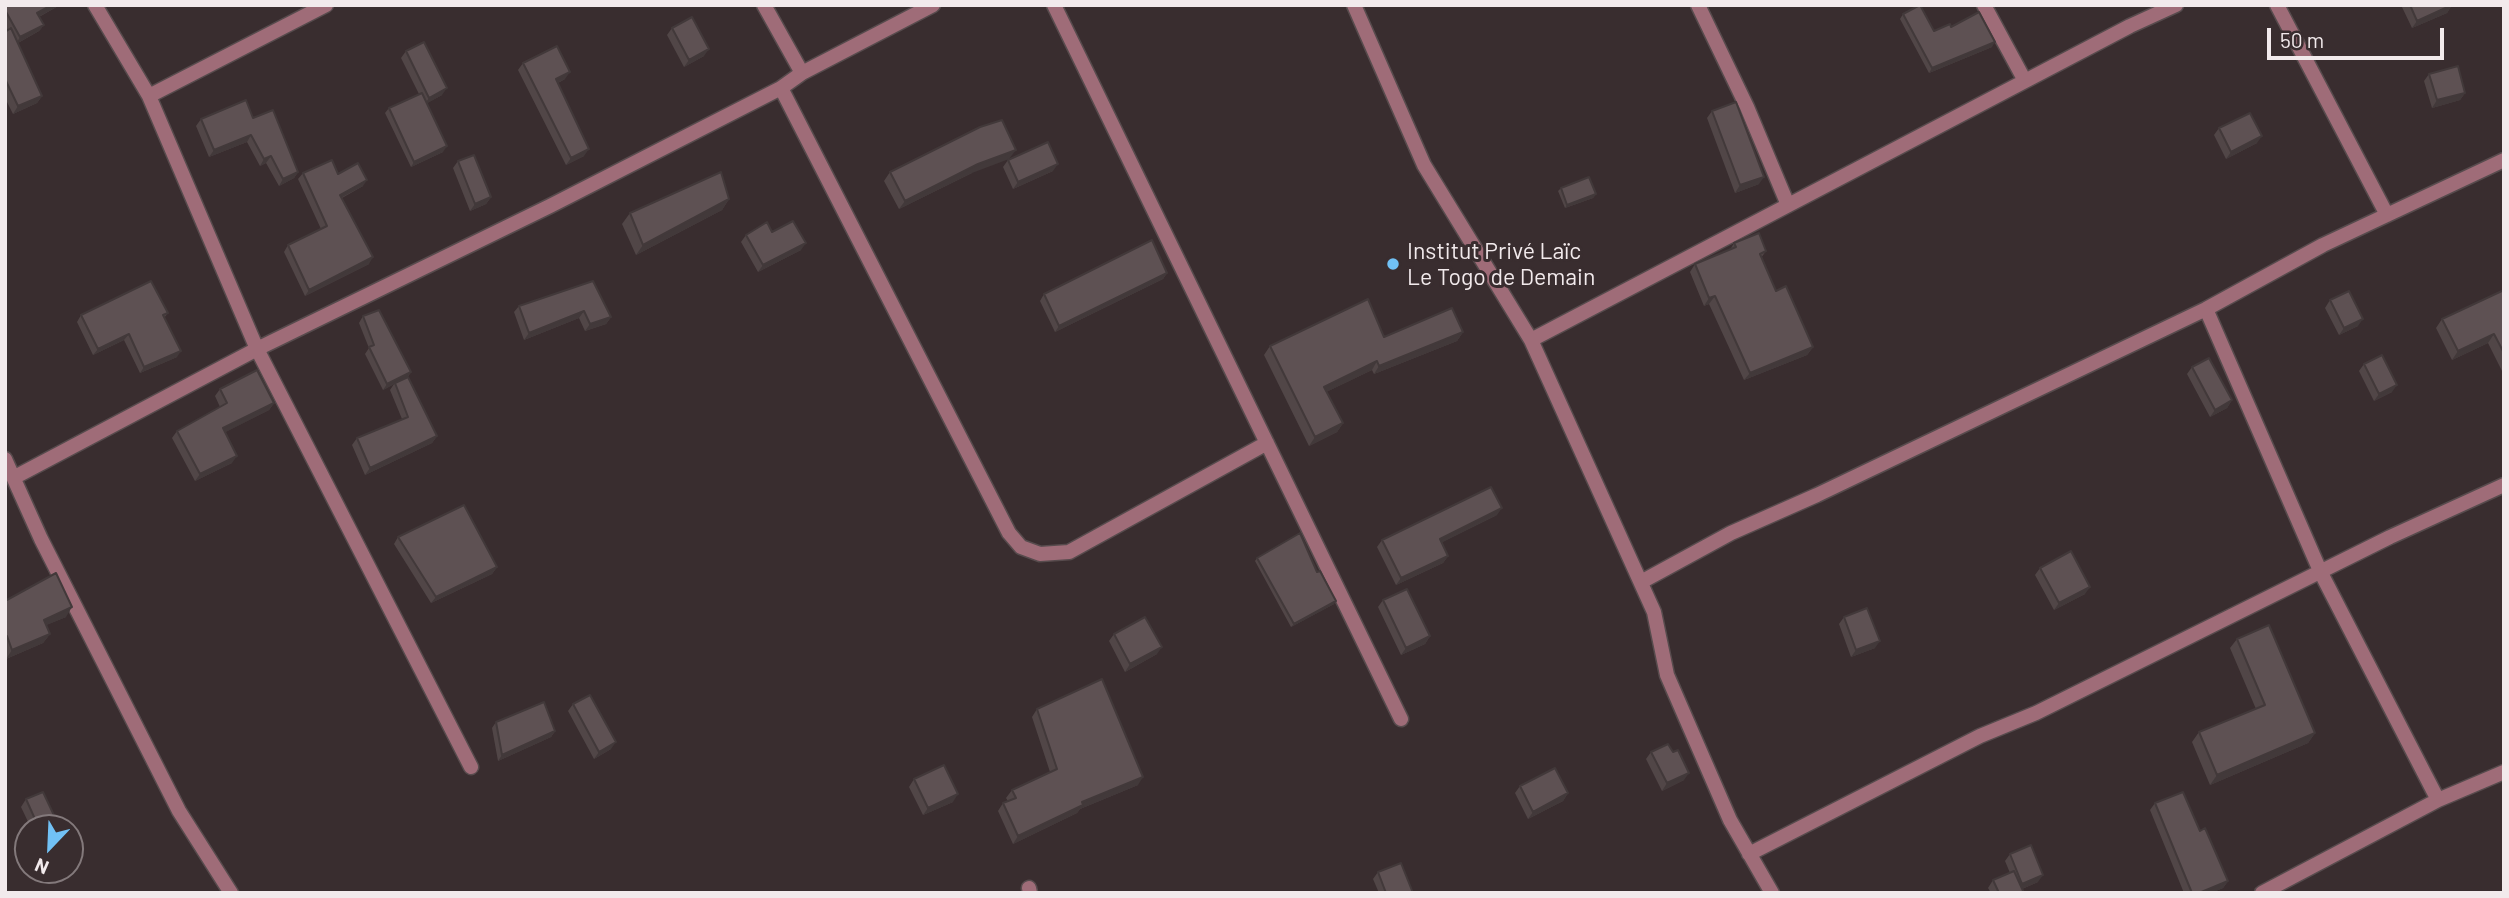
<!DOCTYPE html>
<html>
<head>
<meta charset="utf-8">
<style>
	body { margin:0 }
	#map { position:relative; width:2509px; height:898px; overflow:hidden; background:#392d2f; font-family:Barlow,sans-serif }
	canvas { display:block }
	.frame { position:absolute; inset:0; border:7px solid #f2eaec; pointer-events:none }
	.north { position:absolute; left:14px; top:814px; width:70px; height:70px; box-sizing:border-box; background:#392d2f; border:2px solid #83797b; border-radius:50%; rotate:203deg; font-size:19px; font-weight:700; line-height:28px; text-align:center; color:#f2eaec }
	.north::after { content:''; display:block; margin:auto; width:24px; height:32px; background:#71c1f5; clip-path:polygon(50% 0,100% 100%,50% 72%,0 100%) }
	.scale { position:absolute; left:2267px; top:28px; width:177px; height:32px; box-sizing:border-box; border:4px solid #f2eaec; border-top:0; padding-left:9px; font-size:21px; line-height:24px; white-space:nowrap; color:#f2eaec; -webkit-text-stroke:5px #392d2f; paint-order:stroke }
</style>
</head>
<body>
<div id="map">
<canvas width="2509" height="898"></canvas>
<div class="frame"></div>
<div class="north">N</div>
<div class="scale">50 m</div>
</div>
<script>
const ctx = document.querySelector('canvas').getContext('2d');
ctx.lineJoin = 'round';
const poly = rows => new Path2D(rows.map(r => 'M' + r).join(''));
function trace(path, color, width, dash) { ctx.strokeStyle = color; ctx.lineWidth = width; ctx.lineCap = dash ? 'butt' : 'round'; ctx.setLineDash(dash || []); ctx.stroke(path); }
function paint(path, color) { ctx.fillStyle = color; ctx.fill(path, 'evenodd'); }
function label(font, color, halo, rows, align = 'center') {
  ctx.font = font + ' Barlow,sans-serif'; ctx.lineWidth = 6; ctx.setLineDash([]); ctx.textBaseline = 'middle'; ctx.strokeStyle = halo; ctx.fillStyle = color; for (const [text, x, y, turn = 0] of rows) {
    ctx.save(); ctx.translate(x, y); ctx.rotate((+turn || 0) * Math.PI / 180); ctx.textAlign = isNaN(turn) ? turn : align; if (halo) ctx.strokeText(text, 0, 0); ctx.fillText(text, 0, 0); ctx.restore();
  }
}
const street = poly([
	[95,5,149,96,257,349,471,767],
	[764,5,802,73],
	[1054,5,1401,719],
	[1354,5,1424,165,1531,340,1654,612,1667,675,1730,820,1772,893],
	[1698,5,1747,107,1788,205],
	[1984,5,2025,81],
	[2277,5,2387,215],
	[781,88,1009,533,1021,547,1040,554,1069,552,1267,443],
	[149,96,326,5],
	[2206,309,2321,573,2438,800,2504,772],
	[1531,340,2130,26,2176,5],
	[5,459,41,539,179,811,231,893],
	[15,477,257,349,550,206,781,88,802,73,933,5],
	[1641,582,1731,533,1817,495,2206,309,2323,245,2504,160],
	[1749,854,1980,736,2036,713,2390,537,2504,485],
	[1029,888,1030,893],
	[2262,893,2438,800]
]);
const wall = poly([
	[5,5,60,5,39,17,44,25,39,31,18,43,42,96,37,103,13,114,5,98,5,32,8,30,5,25],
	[2401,5,2452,5,2447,13,2412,28],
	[1903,14,1934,31,1951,27,1992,47,1929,73,1900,19],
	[672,28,704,56,684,67,667,35],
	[406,51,442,95,427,103,443,152,411,167,385,113,389,108,419,94,401,58],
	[523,63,565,79,558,83,584,156,566,165,518,70],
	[2429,74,2465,93,2460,100,2432,108,2424,81],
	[1712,111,1759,184,1735,193,1707,118],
	[253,118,298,172,294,178,279,186,266,163,260,166,247,142,209,157,196,126,201,119],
	[2219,128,2257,143,2226,159,2214,135],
	[1008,160,1053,171,1013,189,1003,167],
	[458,161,491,197,486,204,470,211,453,168],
	[890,172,972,173,899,209,884,181],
	[303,173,338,174,363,186,342,198,369,264,305,296,284,252,288,245,321,229,298,179],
	[1561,188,1596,194,1593,198,1565,208,1558,191],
	[729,199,722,210,636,255,622,224,630,213],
	[772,232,801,250,758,272,741,242,746,235],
	[1734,243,1766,251,1761,258,1776,291,1813,347,1807,355,1744,380,1709,304,1704,306,1690,272,1695,264,1730,250],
	[1167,273,1163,279,1055,332,1040,301,1044,294],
	[593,281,611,317,606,324,585,331,579,318,524,340,514,312,519,306],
	[2504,290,2504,375,2488,343,2452,360,2436,328,2442,319],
	[2330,300,2358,326,2339,335,2325,308],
	[168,313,164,318,177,357,140,373,124,340,93,355,77,322,81,315],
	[363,316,411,372,407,378,437,436,432,443,365,475,352,445,357,438,402,419,390,390,394,384,383,390,365,354,369,348,359,323],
	[1463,332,1457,341,1374,374,1372,370,1326,392,1343,423,1337,432,1309,446,1264,355,1270,346],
	[2364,364,2392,392,2374,401,2359,371],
	[2192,367,2232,400,2227,408,2210,417,2187,374],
	[220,389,274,403,269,410,225,432,232,463,195,481,172,438,177,431,220,407,215,396],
	[1497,515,1442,542,1448,556,1443,563,1396,585,1377,547,1382,540],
	[398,537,497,567,492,574,431,603,394,544],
	[1257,558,1317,572,1334,604,1291,627,1255,561],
	[2040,568,2085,594,2054,610,2035,575],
	[1383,600,1430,636,1425,644,1401,655,1378,607],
	[5,601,66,617,46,625,50,634,43,643,6,659],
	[1844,617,1875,648,1851,657,1839,624],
	[1114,634,1157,654,1125,672,1109,641],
	[2237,639,2315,733,2308,743,2210,785,2192,742,2199,732,2256,709,2230,648],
	[573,704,611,749,594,759,568,711],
	[1037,709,1138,785,1080,809,1077,813,1013,844,998,811,1003,803,1008,801,1006,798,1012,790,1050,772,1032,717],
	[496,722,555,731,551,737,498,761,492,728],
	[1651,752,1684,780,1662,791,1646,759],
	[914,779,953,802,923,815,909,787],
	[1520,786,1568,793,1563,801,1528,819,1515,793],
	[26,799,60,828,31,828,21,807],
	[2155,803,2200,831,2228,881,2223,888,2211,893,2184,893,2150,810],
	[2010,854,2038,882,2022,889,2024,893,1991,893,1988,888,1993,880,2010,873,2005,861],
	[1378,872,1413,893,1379,893,1373,879]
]);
const shadedWall = poly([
	[52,5,60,5,33,20,37,13],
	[2452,5,2447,13,2412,28,2417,21],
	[44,25,39,31,16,44,20,37],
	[1995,42,1992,47,1929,73,1932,68],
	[709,49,704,56,684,67,689,60],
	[570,72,565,79,551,86,556,79],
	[447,88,442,95,424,105,429,98],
	[2465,93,2460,100,2432,108,2437,100],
	[42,96,37,103,13,114,18,106],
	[251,135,247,142,209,157,214,150],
	[2262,136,2257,143,2226,159,2231,152],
	[447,146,443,152,411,167,414,162],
	[589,149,584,156,566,165,571,158],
	[1016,150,1009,159,972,173,899,209,905,201,978,164],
	[271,156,266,163,260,166,264,159],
	[1058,164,1053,171,1013,189,1018,182],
	[298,172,294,178,279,186,283,179],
	[1764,177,1759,184,1735,193,1740,185],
	[367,180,363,186,335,201,340,195],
	[1596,194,1593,198,1565,208,1567,205],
	[491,197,486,204,470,211,475,204],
	[729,199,722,210,636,255,643,245],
	[806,243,801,250,758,272,763,265],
	[373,257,369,264,305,296,309,290],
	[1167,273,1163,279,1055,332,1059,326],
	[1715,296,1709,304,1704,306,1709,298],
	[584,311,579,318,524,340,529,333],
	[611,317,606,324,585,331,590,324],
	[2363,319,2358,326,2339,335,2344,328],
	[1463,332,1457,341,1374,374,1379,366],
	[129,334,124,340,93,355,98,349],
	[2494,334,2488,343,2452,360,2458,351],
	[1813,347,1807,355,1744,380,1750,373],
	[181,351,177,357,140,373,144,367],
	[1377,361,1372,370,1318,396,1324,387],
	[411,372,407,378,383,390,387,384],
	[2397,385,2392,392,2374,401,2379,394],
	[2232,400,2227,408,2210,417,2215,410],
	[274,403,269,410,218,436,223,428],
	[1343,423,1337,432,1309,446,1315,437],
	[437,436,432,443,365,475,370,468],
	[237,456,232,463,195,481,200,474],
	[1502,508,1497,515,1435,546,1440,539],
	[1448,556,1443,563,1396,585,1401,578],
	[497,567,492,574,431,603,436,597],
	[2090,587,2085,594,2054,610,2059,603],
	[1336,601,1334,604,1291,627,1294,624],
	[72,607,66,617,37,629,44,620],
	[50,634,43,643,6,659,12,650],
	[1430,636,1425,644,1401,655,1406,648],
	[1880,641,1875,648,1851,657,1856,650],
	[1162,647,1157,654,1125,672,1130,664],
	[555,731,551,737,498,761,502,755],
	[2315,733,2308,743,2210,785,2217,775],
	[616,742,611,749,594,759,599,752],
	[1689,773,1684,780,1662,791,1667,783],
	[1143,777,1138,785,1080,809,1077,813,1013,844,1018,836,1082,802],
	[1568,793,1563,801,1528,819,1533,812],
	[958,794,953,802,923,815,928,808],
	[2043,875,2038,882,2017,891,2022,884],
	[2228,881,2223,888,2211,893,2199,893]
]);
const building = poly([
	[5,5,52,5,37,13,44,25,20,37,5,10,5,5],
	[1920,5,1934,31,1950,24,1951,27,1979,12,1995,42,1932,68,1903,14,1920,5],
	[2410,5,2452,5,2417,21,2410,5],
	[692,17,709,49,689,60,672,28,692,17],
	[11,28,42,96,18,106,5,79,5,32,11,28],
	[424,42,447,88,429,98,406,51,424,42],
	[557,46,570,72,556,79,589,149,571,158,523,63,557,46],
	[2458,66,2465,93,2437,100,2429,74,2458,66],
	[422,93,447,146,414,162,389,108,422,93],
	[246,100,253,118,273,110,298,172,283,179,271,156,264,159,251,135,214,150,201,119,246,100],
	[1736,102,1764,177,1740,185,1712,111,1736,102],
	[2250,113,2262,136,2231,152,2219,128,2250,113],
	[1002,120,1016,150,978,164,905,201,890,172,980,127,1002,120],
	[1048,142,1058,164,1018,182,1008,160,1048,142],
	[474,155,491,197,475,204,458,161,474,155],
	[332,160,338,174,358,163,367,180,340,195,373,257,309,290,288,245,327,226,303,173,332,160],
	[721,172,729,199,643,245,630,213,721,172],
	[1589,177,1596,194,1567,205,1561,188,1589,177],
	[793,221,806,243,763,265,746,235,767,222,772,232,793,221],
	[1759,233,1766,251,1760,254,1776,291,1786,286,1813,347,1750,373,1715,296,1709,298,1695,264,1736,247,1734,243,1759,233],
	[1152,240,1167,273,1059,326,1044,294,1152,240],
	[151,281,168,313,163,315,181,351,144,367,129,334,98,349,81,315,151,281],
	[593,281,611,317,590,324,584,311,529,333,519,306,593,281],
	[2504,290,2504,353,2494,334,2458,351,2442,319,2504,290],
	[2349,291,2363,319,2344,328,2330,300,2349,291],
	[1368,299,1384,337,1452,308,1463,332,1379,366,1377,361,1324,387,1343,423,1315,437,1270,346,1368,299],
	[379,310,411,372,387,384,369,347,374,345,363,316,379,310],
	[2382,355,2397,385,2379,394,2364,364,2382,355],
	[2209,358,2232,400,2215,410,2192,367,2209,358],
	[257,370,274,403,223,428,237,456,200,474,177,431,227,403,220,389,257,370],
	[408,377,437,436,370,468,357,438,408,417,395,383,408,377],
	[1491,487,1502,508,1440,539,1448,556,1401,578,1382,540,1491,487],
	[464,505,497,567,436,597,398,537,464,505],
	[1300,533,1317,572,1320,571,1336,601,1294,624,1257,558,1300,533],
	[2071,551,2090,587,2059,603,2040,568,2071,551],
	[56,573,72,607,44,620,50,634,12,650,7,636,5,637,5,601,56,573],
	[1407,589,1430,636,1406,648,1383,600,1407,589],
	[1867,608,1880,641,1856,650,1844,617,1867,608],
	[1145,617,1162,647,1130,664,1114,634,1145,617],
	[2269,625,2315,733,2217,775,2199,732,2265,705,2237,639,2269,625],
	[1102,679,1143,777,1082,802,1083,805,1018,836,1003,803,1016,798,1012,790,1057,769,1037,709,1102,679],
	[590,695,616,742,599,752,573,704,590,695],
	[544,702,555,731,502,755,496,722,544,702],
	[1668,744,1673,752,1678,750,1689,773,1667,783,1651,752,1668,744],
	[944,765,958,794,928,808,914,779,944,765],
	[1555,768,1568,793,1533,812,1520,786,1555,768],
	[43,792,60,828,39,828,26,799,43,792],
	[2183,792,2200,831,2205,828,2228,881,2199,893,2192,893,2155,803,2183,792],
	[2031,845,2043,875,2022,884,2010,854,2031,845],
	[1401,863,1413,893,1386,893,1378,872,1401,863],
	[2014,871,2024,893,1999,893,1993,880,2014,871]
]);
const markers = [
	[1393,264,7,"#71c1f5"]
];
const poiNames = [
	["Institut Privé Laïc",1407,251],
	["Le Togo de Demain",1407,277]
];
trace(street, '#574b4d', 17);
trace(street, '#9f6c78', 14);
paint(wall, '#514647');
paint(shadedWall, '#42393a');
paint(building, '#5e5153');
trace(building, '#42393a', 2);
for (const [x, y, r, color] of markers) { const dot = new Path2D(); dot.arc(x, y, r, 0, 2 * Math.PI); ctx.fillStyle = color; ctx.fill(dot); trace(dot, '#392d2f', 2.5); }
label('23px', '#f2eaec', '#392d2f', poiNames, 'left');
</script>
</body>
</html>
